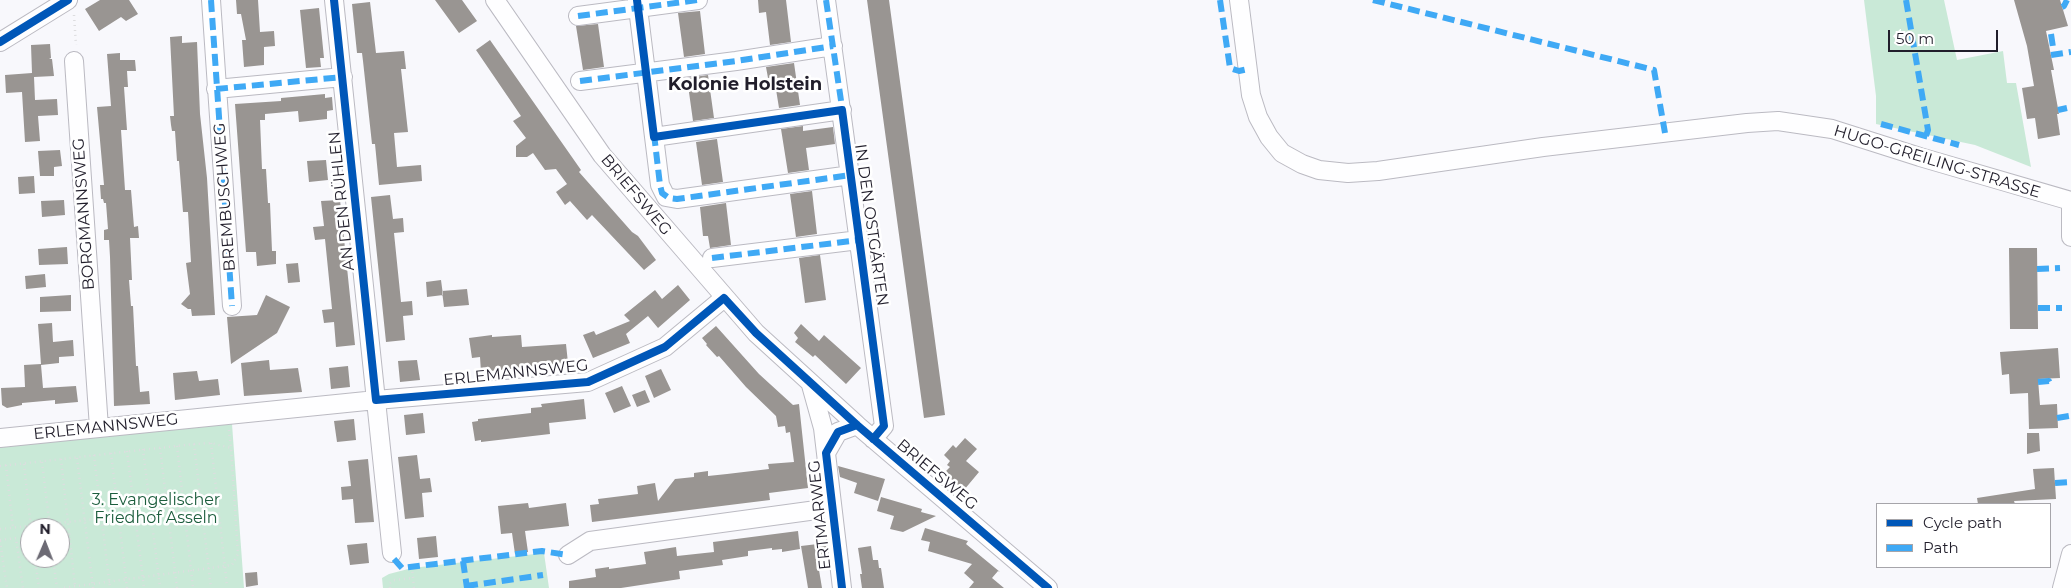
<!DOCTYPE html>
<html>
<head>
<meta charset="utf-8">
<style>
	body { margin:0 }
	#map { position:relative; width:2071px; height:588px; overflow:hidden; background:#f8f8fc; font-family:Montserrat,sans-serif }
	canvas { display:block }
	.legend { position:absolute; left:1876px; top:503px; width:175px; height:65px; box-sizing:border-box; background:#fff; border:1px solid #a6a5aa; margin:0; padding:6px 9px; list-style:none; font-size:15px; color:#211e2b }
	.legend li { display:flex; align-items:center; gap:10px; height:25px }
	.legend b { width:25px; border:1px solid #a6a5aa }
	.north { position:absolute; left:20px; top:518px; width:50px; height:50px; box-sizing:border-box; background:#fff; border:1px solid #a6a5aa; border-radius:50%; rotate:1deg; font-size:14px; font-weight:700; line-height:20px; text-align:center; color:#211e2b }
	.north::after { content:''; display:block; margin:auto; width:18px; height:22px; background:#6c6a74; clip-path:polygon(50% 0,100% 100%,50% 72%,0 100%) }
	.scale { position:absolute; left:1888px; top:30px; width:110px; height:22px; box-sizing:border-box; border:2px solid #211e2b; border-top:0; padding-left:6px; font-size:15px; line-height:18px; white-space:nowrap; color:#211e2b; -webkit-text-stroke:4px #fff; paint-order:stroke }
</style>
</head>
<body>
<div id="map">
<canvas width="2071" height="588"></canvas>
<ul class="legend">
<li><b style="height:6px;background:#0057b8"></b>Cycle path</li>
<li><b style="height:6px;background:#3fa9f5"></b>Path</li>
</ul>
<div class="north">N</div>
<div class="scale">50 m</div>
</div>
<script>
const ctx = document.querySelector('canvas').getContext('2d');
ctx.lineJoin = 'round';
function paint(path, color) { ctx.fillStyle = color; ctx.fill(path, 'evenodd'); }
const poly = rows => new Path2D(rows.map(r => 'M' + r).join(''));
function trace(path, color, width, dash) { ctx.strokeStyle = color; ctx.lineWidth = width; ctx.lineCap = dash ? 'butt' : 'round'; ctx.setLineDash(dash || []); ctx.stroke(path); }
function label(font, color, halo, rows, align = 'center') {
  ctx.font = font + ' Montserrat,sans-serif'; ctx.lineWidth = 5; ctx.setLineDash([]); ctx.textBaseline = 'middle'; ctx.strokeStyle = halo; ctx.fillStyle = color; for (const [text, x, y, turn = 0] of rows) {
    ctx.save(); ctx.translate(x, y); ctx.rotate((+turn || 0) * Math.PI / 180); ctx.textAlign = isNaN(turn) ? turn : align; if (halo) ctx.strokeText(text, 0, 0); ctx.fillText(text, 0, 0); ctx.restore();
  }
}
const green = poly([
	[1864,0,1944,0,1957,60,2003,51,2007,83,2016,83,2031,167,1975,145,1876,124,1876,96],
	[232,424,244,588,0,588,0,445],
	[30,528,60,528,60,558,30,558],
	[544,553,549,588,383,588,382,578,389,574,412,568]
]);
const building = poly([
	[100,0,129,0,138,14,126,21,121,17,99,31,85,9],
	[236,0,258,0,260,32,274,31,275,46,264,47,264,65,244,67,242,40,246,40,241,14,237,14],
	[435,0,462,0,477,21,459,33],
	[758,0,786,0,791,42,770,45,766,12,759,13],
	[867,0,889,0,945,415,924,418],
	[2014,0,2060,0,2068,26,2046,31,2054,70,2051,70,2059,114,2057,114,2060,135,2038,139,2035,118,2027,119,2022,88,2034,86,2027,46],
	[370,2,376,53,404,51,406,69,401,69,408,132,394,133,397,167,421,165,422,181,379,185,375,144,372,144,363,61,362,53,357,53,352,4],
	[319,8,324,58,320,58,321,67,306,68,300,10],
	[700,11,705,54,684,57,678,13],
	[598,24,604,67,583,70,576,26],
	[182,36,182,43,197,42,200,114,207,178,215,315,192,316,191,309,188,309,181,304,190,294,186,263,191,262,188,212,183,212,179,161,177,161,175,131,172,131,171,125,170,116,174,116,170,37],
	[490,40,581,170,579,172,632,232,638,236,656,260,644,270,592,215,587,220,570,201,565,205,556,192,567,184,556,169,545,170,533,153,527,157,516,157,516,146,526,138,513,121,521,116,476,50],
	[50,44,51,58,49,59,52,59,54,76,34,77,35,100,57,99,58,115,38,116,40,141,25,142,22,92,6,93,5,75,32,73,31,45],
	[120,53,120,60,135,60,136,71,127,71,128,87,124,87,127,130,121,130,125,190,131,190,134,227,138,226,139,238,130,238,132,280,129,280,131,306,133,306,136,366,138,366,140,392,149,391,150,404,114,406,110,257,109,240,104,240,104,230,108,229,106,203,104,203,103,199,101,199,100,185,104,185,97,107,111,106,107,54],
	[794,63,800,105,779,108,774,77,768,78,766,67],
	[708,75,714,118,693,121,687,78],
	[325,94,325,98,332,97,333,110,327,111,327,119,299,122,298,111,265,114,265,120,260,120,262,169,266,169,268,203,270,203,272,251,276,251,276,264,257,266,256,252,246,252,235,104,281,101,281,98],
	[803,126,803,131,833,127,835,144,806,148,809,170,788,173,781,129],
	[717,139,723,182,702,185,696,142],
	[60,150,62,166,54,167,54,176,40,176,38,151],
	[326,160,328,180,309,182,307,161],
	[34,176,35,193,19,194,18,177],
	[812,191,817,234,796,237,790,194],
	[390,195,393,219,403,218,404,232,394,233,401,302,412,301,413,315,403,316,405,340,386,342,371,197],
	[64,200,65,215,42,217,41,201],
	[340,200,355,345,336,347,334,322,324,323,322,310,332,309,325,239,315,240,313,227,324,226,321,201],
	[726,203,731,245,710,248,708,236,703,236,700,207],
	[67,247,68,264,39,265,38,249],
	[2009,248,2037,248,2038,329,2010,329],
	[820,255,826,300,805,303,799,258],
	[298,263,300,282,288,283,286,264],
	[45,274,46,287,26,289,25,276],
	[441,280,443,295,427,297,426,282],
	[678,285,690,300,658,328,648,316,626,334,630,343,593,358,583,335,594,331,596,335,630,321,624,315,655,290,662,299],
	[467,289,469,305,444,307,442,291],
	[71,295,71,311,40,312,40,297],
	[266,295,290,307,277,333,231,364,227,317,257,315],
	[52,323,53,342,73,340,74,356,59,357,59,363,41,365,43,388,76,386,78,402,55,404,55,400,22,403,22,405,7,408,2,405,1,388,25,387,24,365,41,364,38,324],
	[801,324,819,341,824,335,861,368,846,384,815,355,813,357,795,342,798,338,794,333],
	[716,326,759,374,793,405,799,404,808,488,769,493,770,500,592,522,590,505,599,504,598,499,638,494,637,486,655,483,658,501,675,479,694,477,694,473,708,471,708,476,727,474,769,469,768,464,794,462,790,432,786,433,785,426,778,427,776,416,746,387,719,356,717,357,706,345,707,344,702,338],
	[492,335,492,337,521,335,522,347,566,344,568,363,481,372,480,357,472,358,469,338],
	[2058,348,2060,378,2038,379,2040,405,2057,404,2058,428,2029,429,2028,393,2010,394,2009,374,2002,375,2000,352],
	[269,360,270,370,298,368,302,392,244,396,241,363],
	[417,360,420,380,400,382,398,361],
	[348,366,350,387,331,389,329,368],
	[661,369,671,390,654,398,645,376],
	[197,371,199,381,218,379,220,395,175,400,173,373],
	[622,386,631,406,614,413,605,393],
	[645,390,650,402,637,407,632,395],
	[584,399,586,419,549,423,550,434,481,442,481,440,475,441,472,422,478,421,478,419,531,413,531,408,542,407,541,404],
	[423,413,425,433,406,435,404,415],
	[354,419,356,440,337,442,334,421],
	[2027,433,2039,433,2040,451,2027,454],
	[965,438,977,449,966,461,979,472,964,490,944,473,950,467,947,465,950,461,944,455,953,445,956,448],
	[417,455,420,479,430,478,432,492,422,493,424,517,405,519,398,457],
	[368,459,374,522,355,523,353,499,342,500,341,487,351,486,348,461],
	[838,466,885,479,878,501,854,493,857,483,840,477],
	[2054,468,2056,499,2014,501,2015,504,1978,504,1977,498,2035,489,2033,469],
	[881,497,922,509,921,512,936,516,903,532,890,529,894,516,877,511],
	[528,503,529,508,566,503,569,526,525,531,528,552,515,554,512,533,501,534,498,506],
	[925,528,968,541,966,544,1000,572,998,571,992,578,1004,588,969,588,974,582,964,573,972,564,928,551,930,542,921,540],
	[798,531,800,549,782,552,782,549,772,550,772,548,748,551,748,556,722,560,723,565,679,571,680,579,621,588,569,588,569,581,596,577,595,569,609,567,609,569,646,564,644,552,676,547,677,556,714,552,713,542],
	[436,536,438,557,419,559,417,538],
	[367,543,369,563,350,565,347,545],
	[826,543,828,560,825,561,826,569,819,570,822,588,808,588,801,546],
	[871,546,873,560,878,560,879,568,881,568,884,588,862,588,860,574,862,574,858,548],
	[257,572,258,585,246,587,245,573]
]);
const path = poly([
	[74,15,76,45],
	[229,430,231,448],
	[211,443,227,586],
	[194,444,211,588],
	[177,446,193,588],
	[160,448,177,588],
	[143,449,160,588],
	[127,451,144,588],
	[111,453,127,588],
	[94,455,110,588],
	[77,458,93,588],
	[61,459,75,587],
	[42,462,50,528],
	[24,464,31,528],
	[6,465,13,528],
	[0,466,194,444,211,443,231,448,238,554,232,565,62,588],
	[0,529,135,515,217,503],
	[0,540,16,538,23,588],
	[0,541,7,588],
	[35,558,39,588],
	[53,558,57,588],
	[412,567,414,588],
	[390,588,390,583,394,580,413,578]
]);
const minor = poly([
	[211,0,232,306],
	[334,0,392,553],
	[495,0,602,155,756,333,857,425,1048,588],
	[637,0,660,185,666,197,677,199,851,175],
	[826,0,884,426,873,439],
	[1239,0,1251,95,1258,117,1269,137,1282,153,1302,164,1319,170,1348,173,1378,171,1543,147,1747,123,1778,121,1832,129,1920,157,2071,201],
	[578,16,698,0],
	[0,42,68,0],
	[74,61,99,428],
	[580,81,736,61,833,46],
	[216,89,343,77],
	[654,137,842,110],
	[2071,201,2071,237],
	[712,258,859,240],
	[811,385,823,428,842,588],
	[0,438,376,400,588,382,665,347,724,298],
	[826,453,838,432,857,425],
	[568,555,590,541,831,508],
	[2062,588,2071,554]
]);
const quiet = poly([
	[211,0,232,306],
	[826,0,843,114],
	[1220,0,1230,68,1239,71,1248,69],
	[1373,0,1654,70,1665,133],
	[1906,0,1928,130,1925,139],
	[2062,7,2064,6,2067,0],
	[578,16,698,0],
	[2051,34,2054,54],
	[2051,55,2071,52],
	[580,81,736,61,833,46],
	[216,89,343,77],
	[2058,110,2067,108],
	[1881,124,1959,145],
	[654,134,660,185,662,193,669,198,677,199,851,175],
	[712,258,859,240],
	[2037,269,2060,268],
	[2038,308,2062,308],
	[2038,382,2049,381,2052,387],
	[2057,418,2069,416],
	[2055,483,2070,482],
	[394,559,402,568,542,551,568,555],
	[463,561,467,588],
	[466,586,543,575]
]);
const cycleway = poly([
	[334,0,376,400,588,382,665,347,724,298,756,333,857,425,1048,588],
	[637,0,654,137,842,110,884,426,873,439],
	[0,42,68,0],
	[842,588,826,453,838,432,857,425]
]);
const streetNames = [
	["HUGO-GREILING-STRASSE",1937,162,17],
	["BRIEFSWEG",636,195,50],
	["BREMBUSCHWEG",225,197,-94],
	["AN DEN RÜHLEN",342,201,-96],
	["BORGMANNSWEG",84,214,-94],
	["IN DEN OSTGÄRTEN",871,225,82],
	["ERLEMANNSWEG",516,373,-6],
	["ERLEMANNSWEG",106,427,-6],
	["BRIEFSWEG",937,475,40],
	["ERTMARWEG",820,515,-96]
];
const parkNames = [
	["3. Evangelischer",156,500],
	["Friedhof Asseln",156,518]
];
const neighbourhoodNames = [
	["Kolonie Holstein",745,85]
];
paint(green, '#c9e9d7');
paint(building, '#999592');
trace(minor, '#bbbac2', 20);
trace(path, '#dddddf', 2.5, [1, 4]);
trace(minor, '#fefeff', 18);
trace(quiet, '#3fa9f5', 6, [12, 6]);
trace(cycleway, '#0057b8', 8);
label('16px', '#211e2b', '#fff', streetNames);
label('16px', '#1d5e3e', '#fff', parkNames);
label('bold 18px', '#211e2b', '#fff', neighbourhoodNames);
</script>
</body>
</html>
